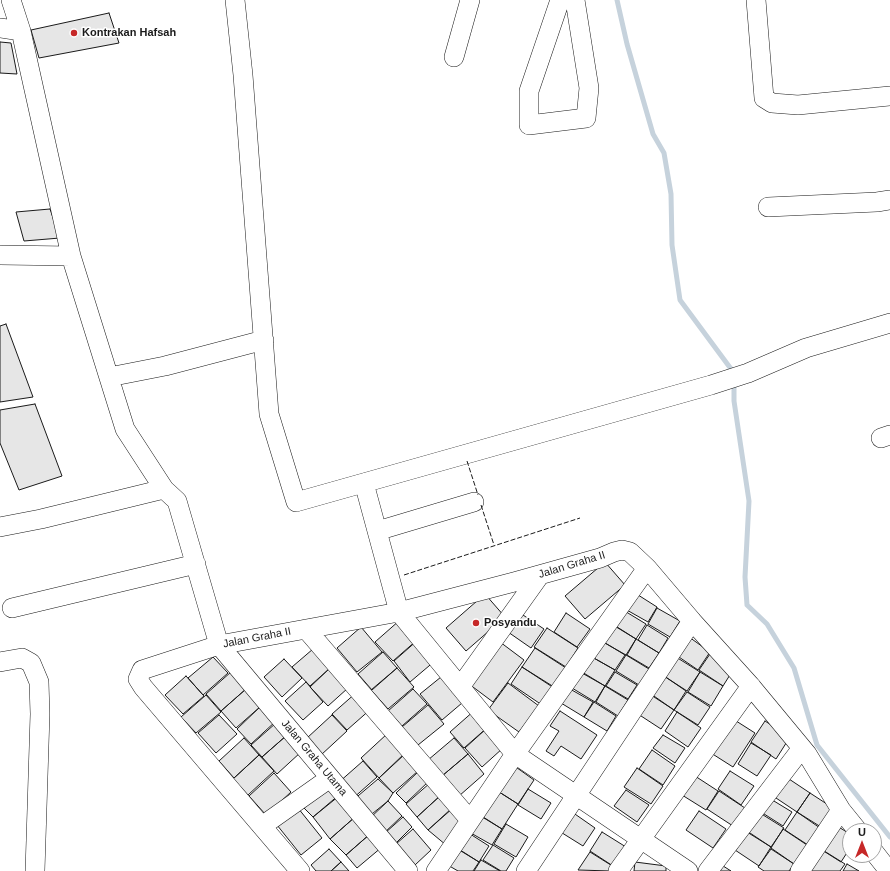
<!DOCTYPE html>
<html>
<head>
<meta charset="utf-8">
<style>
	body { margin:0 }
	#map { position:relative; width:890px; height:871px; overflow:hidden; background:#fff; font-family:Arial,sans-serif }
	canvas { display:block }
	.north { position:absolute; left:842px; top:823px; width:40px; height:40px; box-sizing:border-box; background:#fff; border:1px solid #a3a3a3; border-radius:50%; rotate:0deg; font-size:11px; font-weight:700; line-height:16px; text-align:center; color:#1a1a1a }
	.north::after { content:''; display:block; margin:auto; width:14px; height:18px; background:#c62828; clip-path:polygon(50% 0,100% 100%,50% 72%,0 100%) }
</style>
</head>
<body>
<div id="map">
<canvas width="890" height="871"></canvas>
<div class="north">U</div>
</div>
<script>
const ctx = document.querySelector('canvas').getContext('2d');
ctx.lineJoin = 'round';
const poly = rows => new Path2D(rows.map(r => 'M' + r).join(''));
function trace(path, color, width, dash) { ctx.strokeStyle = color; ctx.lineWidth = width; ctx.lineCap = dash ? 'butt' : 'round'; ctx.setLineDash(dash || []); ctx.stroke(path); }
function paint(path, color) { ctx.fillStyle = color; ctx.fill(path, 'evenodd'); }
function label(font, color, halo, rows, align = 'center') {
  ctx.font = font + ' Arial,sans-serif'; ctx.lineWidth = 3; ctx.setLineDash([]); ctx.textBaseline = 'middle'; ctx.strokeStyle = halo; ctx.fillStyle = color; for (const [text, x, y, turn = 0] of rows) {
    ctx.save(); ctx.translate(x, y); ctx.rotate((+turn || 0) * Math.PI / 180); ctx.textAlign = isNaN(turn) ? turn : align; if (halo) ctx.strokeText(text, 0, 0); ctx.fillText(text, 0, 0); ctx.restore();
  }
}
const stream = poly([
	[617,0,627,44,653,134,664,153,671,194,672,245,680,300,734,373],
	[734,380,734,401,749,501,745,577,747,605,767,624,794,668,817,745,890,837]
]);
const building = poly([
	[109,13,119,43,39,58,31,30,109,13],
	[0,42,11,43,17,74,0,73,0,42],
	[50,209,60,238,24,241,16,212,50,209],
	[6,324,33,397,0,402,0,326,6,324],
	[35,404,62,476,19,490,0,443,0,410,35,404],
	[605,562,625,585,585,619,565,596,605,562],
	[635,593,657,607,648,622,625,609,635,593],
	[485,594,505,617,466,651,446,628,485,594],
	[657,608,680,621,670,637,648,624,657,608],
	[623,610,646,624,636,639,614,625,623,610],
	[520,613,544,629,531,648,508,632,520,613],
	[566,613,590,629,577,647,554,632,566,613],
	[400,620,417,640,393,661,375,642,400,620],
	[613,625,636,639,626,655,603,642,613,625],
	[647,625,668,638,659,653,638,640,647,625],
	[361,627,382,652,357,672,337,648,361,627],
	[547,628,578,648,566,667,534,647,547,628],
	[689,637,710,652,698,670,676,655,689,637],
	[419,639,436,660,410,682,394,661,419,639],
	[636,639,659,653,649,668,627,655,636,639],
	[602,641,625,655,615,670,592,657,602,641],
	[500,642,524,660,493,702,469,684,500,642],
	[535,648,566,668,554,687,522,667,535,648],
	[313,649,330,668,310,686,292,667,313,649],
	[383,652,397,668,372,690,358,674,383,652],
	[710,654,733,670,723,686,699,670,710,654],
	[626,655,649,669,639,685,616,671,626,655],
	[213,657,228,673,203,695,188,678,213,657],
	[592,657,615,670,605,686,582,672,592,657],
	[676,657,700,672,687,691,664,676,676,657],
	[284,659,302,678,282,697,264,677,284,659],
	[522,667,554,688,542,705,511,684,522,667],
	[330,668,348,688,328,706,310,687,330,668],
	[397,668,414,687,388,709,371,690,397,668],
	[231,672,246,689,221,711,206,694,231,672],
	[615,672,637,685,628,699,606,686,615,672],
	[700,672,723,686,711,706,688,692,700,672],
	[582,673,605,686,595,702,572,688,582,673],
	[186,676,204,696,183,714,165,695,186,676],
	[664,676,686,691,674,710,651,694,664,676],
	[441,677,462,703,442,720,420,694,441,677],
	[306,682,323,702,303,720,285,701,306,682],
	[508,683,539,706,519,732,488,710,508,683],
	[605,686,628,700,618,716,596,702,605,686],
	[246,689,261,706,236,728,221,711,246,689],
	[413,689,427,704,402,726,388,711,413,689],
	[570,689,593,702,584,717,561,703,570,689],
	[357,692,372,708,347,730,332,714,357,692],
	[687,692,710,707,698,725,674,710,687,692],
	[206,695,221,712,196,733,181,717,206,695],
	[651,695,674,710,661,729,638,714,651,695],
	[594,702,616,716,607,731,584,717,594,702],
	[428,705,444,724,418,745,402,727,428,705],
	[261,706,276,721,251,744,237,729,261,706],
	[475,710,489,726,464,748,450,732,475,710],
	[560,711,597,735,581,759,561,746,554,756,546,751,559,731,550,726,560,711],
	[677,712,701,728,688,747,665,731,677,712],
	[219,715,237,734,216,753,198,733,219,715],
	[332,715,347,731,321,755,307,738,332,715],
	[733,719,755,733,733,767,711,753,733,719],
	[765,721,790,737,776,759,751,742,765,721],
	[276,723,287,735,262,757,251,745,276,723],
	[486,729,503,748,482,767,465,748,486,729],
	[387,734,405,753,379,778,361,758,387,734],
	[663,735,685,748,675,763,653,748,663,735],
	[286,736,301,752,277,774,262,757,286,736],
	[244,738,259,755,234,778,219,761,244,738],
	[454,738,468,754,442,776,428,760,454,738],
	[751,743,771,755,757,776,738,764,751,743],
	[652,750,675,766,663,785,639,769,652,750],
	[468,754,484,774,459,796,442,776,468,754],
	[259,755,274,771,248,795,233,779,259,755],
	[404,755,418,771,393,793,379,778,404,755],
	[363,761,377,777,351,800,338,783,363,761],
	[513,765,534,780,518,804,496,790,513,765],
	[637,768,663,786,651,804,624,787,637,768],
	[419,771,429,781,406,803,396,793,419,771],
	[730,771,754,786,741,805,718,789,730,771],
	[274,773,291,792,266,815,249,796,274,773],
	[695,776,718,791,706,810,682,795,695,776],
	[786,777,810,793,797,812,773,796,786,777],
	[378,779,393,793,388,801,367,818,352,801,378,779],
	[430,783,441,795,417,817,406,804,430,783],
	[331,784,340,794,313,817,304,808,331,784],
	[528,789,551,803,541,819,518,805,528,789],
	[496,790,518,804,502,829,480,815,496,790],
	[626,790,649,805,637,822,614,806,626,790],
	[719,791,745,808,733,826,707,809,719,791],
	[810,793,833,808,821,827,797,812,810,793],
	[441,795,452,808,428,830,417,817,441,795],
	[339,796,355,817,330,839,313,817,339,796],
	[769,798,792,812,783,826,761,812,769,798],
	[388,801,402,816,383,834,369,819,388,801],
	[298,808,322,838,301,855,277,825,298,808],
	[453,808,462,825,446,845,428,830,453,808],
	[699,811,726,829,713,848,686,830,699,811],
	[572,812,595,828,583,846,559,831,572,812],
	[797,812,820,828,808,845,785,830,797,812],
	[760,813,784,828,771,847,747,831,760,813],
	[479,815,502,829,492,845,469,832,479,815],
	[355,817,370,834,346,855,330,839,355,817],
	[403,817,412,827,395,844,385,833,403,817],
	[506,824,528,837,516,857,494,844,506,824],
	[837,826,850,834,850,848,841,862,822,850,837,826],
	[413,829,431,850,415,865,396,844,413,829],
	[783,829,807,845,794,864,771,848,783,829],
	[467,832,489,846,479,862,457,848,467,832],
	[602,832,626,847,613,866,590,851,602,832],
	[747,832,771,847,759,866,735,850,747,832],
	[370,834,382,847,357,868,346,855,370,834],
	[493,845,514,858,506,871,501,871,483,860,493,845],
	[456,848,479,862,473,871,458,871,446,864,456,848],
	[329,849,341,862,331,871,316,871,311,865,329,849],
	[771,849,794,864,789,871,764,871,758,867,771,849],
	[821,849,845,864,840,871,812,871,809,869,821,849],
	[590,852,614,867,611,871,578,870,590,852],
	[481,860,500,871,474,871,481,860],
	[341,862,349,871,331,871,341,862],
	[635,862,666,866,666,871,634,871,635,862],
	[720,864,731,871,715,871,720,864],
	[847,864,859,871,843,871,847,864]
]);
const minor = poly([
	[11,0,21,31,71,256,125,429,164,489,177,501,219,645,408,871],
	[235,0,243,75,269,414,296,502,711,385,748,373,806,348,890,323],
	[560,0,529,91,529,125,586,118,589,88,575,0],
	[756,0,764,98,772,103,798,105,890,96],
	[0,28,21,31],
	[454,57,470,0],
	[768,207,877,202,890,200],
	[0,255,71,256],
	[109,377,165,366,264,340],
	[881,438,890,435],
	[364,483,399,612,515,754,688,871],
	[0,527,41,519,164,489],
	[377,531,474,502],
	[647,568,692,621,749,684,807,754,841,810,858,831],
	[12,608,196,564],
	[306,629,470,820],
	[0,662,22,658,31,663,39,682,40,714,35,871],
	[460,687,540,575],
	[262,826,330,778],
	[874,852,889,871],
	[300,871,143,687,138,679,142,670,219,645,399,612,514,582,600,558,614,552,622,550,630,552,647,568,515,754,436,871],
	[526,871,692,621],
	[618,871,751,686],
	[708,871,802,748],
	[800,871,841,810]
]);
const fence = poly([
	[467,461,478,495],
	[481,505,494,545],
	[404,575,580,518]
]);
const markers = [
	[74,33,4,"#c62828"],
	[476,623,4,"#c62828"]
];
const poiNames = [
	["Kontrakan Hafsah",82,33],
	["Posyandu",484,623]
];
const streetNames = [
	["Jalan Graha II",572,565,-17],
	["Jalan Graha II",257,638,-11],
	["Jalan Graha Utama",314,758,50]
];
trace(stream, '#c6d2dc', 5);
paint(building, '#e6e6e6');
trace(building, '#1a1a1a', 1);
trace(minor, '#1a1a1a', 20);
trace(minor, '#fff', 19);
trace(fence, '#1a1a1a', 1, [5, 2]);
for (const [x, y, r, color] of markers) { const dot = new Path2D(); dot.arc(x, y, r, 0, 2 * Math.PI); ctx.fillStyle = color; ctx.fill(dot); trace(dot, '#fff', 1.5); }
label('bold 11px', '#1a1a1a', '#fff', poiNames, 'left');
label('11px', '#1a1a1a', '#fff', streetNames);
</script>
</body>
</html>
